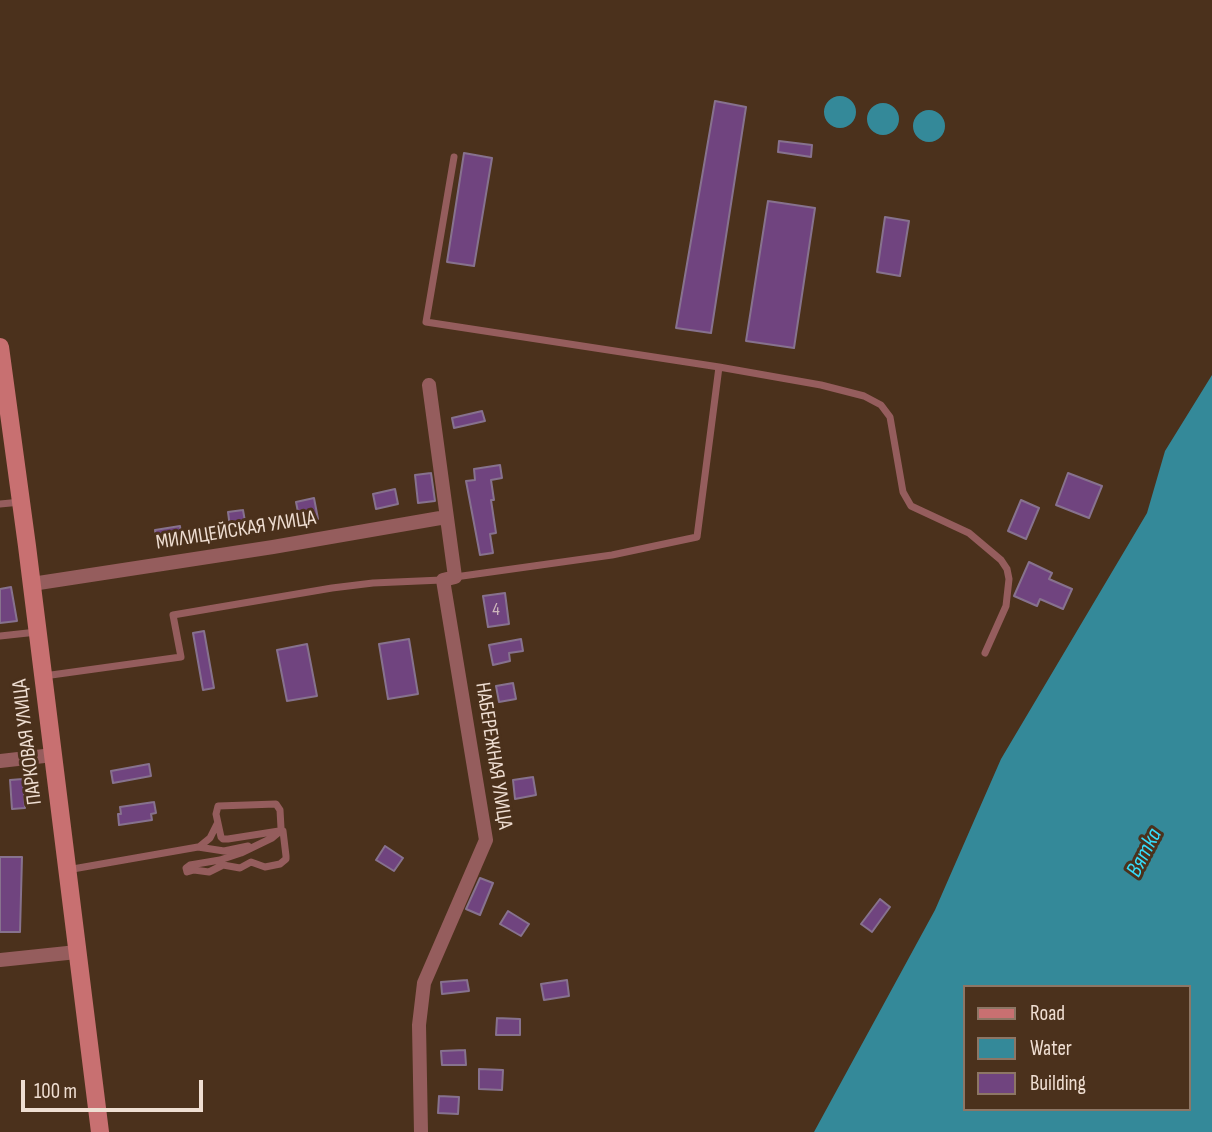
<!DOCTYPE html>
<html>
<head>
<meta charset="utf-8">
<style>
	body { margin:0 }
	#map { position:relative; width:1212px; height:1132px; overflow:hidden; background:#4b311c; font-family:"Sofia Sans Condensed",sans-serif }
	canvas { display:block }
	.legend { position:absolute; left:963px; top:985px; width:228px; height:126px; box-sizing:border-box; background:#4b311c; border:2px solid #8d7665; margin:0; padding:9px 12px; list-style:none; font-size:21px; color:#efded2 }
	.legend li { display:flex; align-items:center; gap:14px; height:35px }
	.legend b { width:35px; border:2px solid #8d7665 }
	.scale { position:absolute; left:21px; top:1080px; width:182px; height:32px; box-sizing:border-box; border:4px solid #efded2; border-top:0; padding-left:9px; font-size:21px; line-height:24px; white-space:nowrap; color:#efded2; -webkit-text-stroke:5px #4b311c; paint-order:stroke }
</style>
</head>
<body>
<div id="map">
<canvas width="1212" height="1132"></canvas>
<ul class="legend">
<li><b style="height:9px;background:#c87071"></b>Road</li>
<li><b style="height:19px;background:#348999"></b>Water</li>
<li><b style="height:19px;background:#70447f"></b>Building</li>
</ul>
<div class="scale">100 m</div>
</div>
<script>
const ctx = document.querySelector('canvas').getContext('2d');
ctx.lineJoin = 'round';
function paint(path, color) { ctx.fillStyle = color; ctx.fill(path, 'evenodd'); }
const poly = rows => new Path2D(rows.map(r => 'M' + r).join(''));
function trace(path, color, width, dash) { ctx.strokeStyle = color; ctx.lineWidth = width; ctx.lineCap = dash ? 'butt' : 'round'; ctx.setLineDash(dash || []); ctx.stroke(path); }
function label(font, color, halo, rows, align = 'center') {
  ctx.font = font + ' "Sofia Sans Condensed",sans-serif'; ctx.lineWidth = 6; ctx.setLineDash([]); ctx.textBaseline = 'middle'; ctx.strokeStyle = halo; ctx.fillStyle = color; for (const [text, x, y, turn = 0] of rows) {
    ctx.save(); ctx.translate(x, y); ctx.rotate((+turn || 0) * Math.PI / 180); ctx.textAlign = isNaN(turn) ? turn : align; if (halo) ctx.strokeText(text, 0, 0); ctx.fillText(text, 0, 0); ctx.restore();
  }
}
const water = poly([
	'824 112a16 16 0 1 1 32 0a16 16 0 1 1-32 0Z',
	'867 119a16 16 0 1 1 32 0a16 16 0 1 1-32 0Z',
	'913 126a16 16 0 1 1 32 0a16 16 0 1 1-32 0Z',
	[1212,375,1212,1132,814,1132,935,910,1001,759,1147,513,1165,451],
	[965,987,1189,987,1189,1109,965,1109]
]);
const building = poly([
	[715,101,746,107,711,333,676,328,715,101],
	[779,141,812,145,811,157,778,152,779,141],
	[464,153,492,158,474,266,447,262,464,153],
	[768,201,815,208,794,348,746,341,768,201],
	[885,217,909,221,900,276,877,272,885,217],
	[482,411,485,421,454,428,452,418,482,411],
	[500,465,502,478,491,480,494,500,491,500,496,533,490,534,493,553,480,555,466,481,475,480,474,469,500,465],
	[431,473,435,501,418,503,415,475,431,473],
	[1068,473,1102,486,1089,518,1056,505,1068,473],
	[395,489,398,504,376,509,373,494,395,489],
	[314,498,318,519,300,522,296,502,314,498],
	[1021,500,1039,508,1026,539,1008,531,1021,500],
	[243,510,247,533,231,535,228,512,243,510],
	[180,526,182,543,157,547,155,530,180,526],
	[1029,562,1052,573,1049,579,1072,589,1063,609,1040,599,1037,606,1014,596,1029,562],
	[11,587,17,621,0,623,0,589,11,587],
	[505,593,509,624,488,627,483,596,505,593],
	[204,631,214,688,203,690,193,633,204,631],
	[409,639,418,694,388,699,379,644,409,639],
	[521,639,523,651,509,653,510,661,493,665,489,645,521,639],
	[307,644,317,696,287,701,277,650,307,644],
	[513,683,516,699,499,702,496,686,513,683],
	[149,764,151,776,113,783,111,771,149,764],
	[533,777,536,795,515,799,513,780,533,777],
	[23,779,25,808,12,809,10,780,23,779],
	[154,802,156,813,151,814,152,820,119,825,118,814,121,814,120,807,154,802],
	[385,846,403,858,394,871,376,860,385,846],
	[0,857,22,857,20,932,0,932,0,857],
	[480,878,493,883,480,915,466,909,480,878],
	[880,899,890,907,872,932,861,924,880,899],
	[508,911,529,924,521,936,500,924,508,911],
	[467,980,469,991,442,994,441,982,467,980],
	[567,980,569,996,544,1000,541,984,567,980],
	[497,1018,520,1019,520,1035,496,1035,497,1018],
	[465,1050,466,1065,442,1065,441,1051,465,1050],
	[479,1069,503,1070,502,1090,479,1089,479,1069],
	[439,1096,459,1097,458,1114,438,1113,439,1096]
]);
const lane = poly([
	[454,157,426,322,719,367],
	[0,504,21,502],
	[455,577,612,555,697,537,719,367,821,385,864,396,881,405,890,417,903,492,911,506,969,533,1001,560,1007,569,1009,579,1006,606,985,653],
	[0,636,37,632],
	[44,676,181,657,173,615,332,588,373,583,442,580],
	[283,831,286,856,286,859,280,864,265,867,251,862,240,868,223,865,209,872,194,870,187,872,186,868,190,865,220,860,241,853,272,838,278,833,279,831,280,831,281,828,280,810,276,804,218,806,216,814,221,837,223,839,228,839,279,831,283,831],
	[199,847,210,838,217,824],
	[67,870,198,847,224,851,248,846]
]);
const street = poly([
	[32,584,273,547,446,517],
	[0,761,53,755],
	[0,960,77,952],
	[421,1132,419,1025,424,983,486,840,443,580,455,577,429,385]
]);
const secondary = poly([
	[0,347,27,546,100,1132]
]);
const numberNames = [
	["4",496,610]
];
const streetNames = [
	["МИЛИЦЕЙСКАЯ УЛИЦА",236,531,-9],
	["ПАРКОВАЯ УЛИЦА",28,742,-97],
	["НАБЕРЕЖНАЯ УЛИЦА",493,756,81]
];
const waterNames = [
	["Вятка",1145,853,-63]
];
paint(water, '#348999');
paint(building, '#70447f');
trace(building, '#87728e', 2);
trace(lane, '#955d5d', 7);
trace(street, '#955d5d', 14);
trace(secondary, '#c87071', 18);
label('18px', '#cfb8bd', null, numberNames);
label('21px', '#efded2', '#4b311c', streetNames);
label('italic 23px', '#36dcfa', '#4b311c', waterNames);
</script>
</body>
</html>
